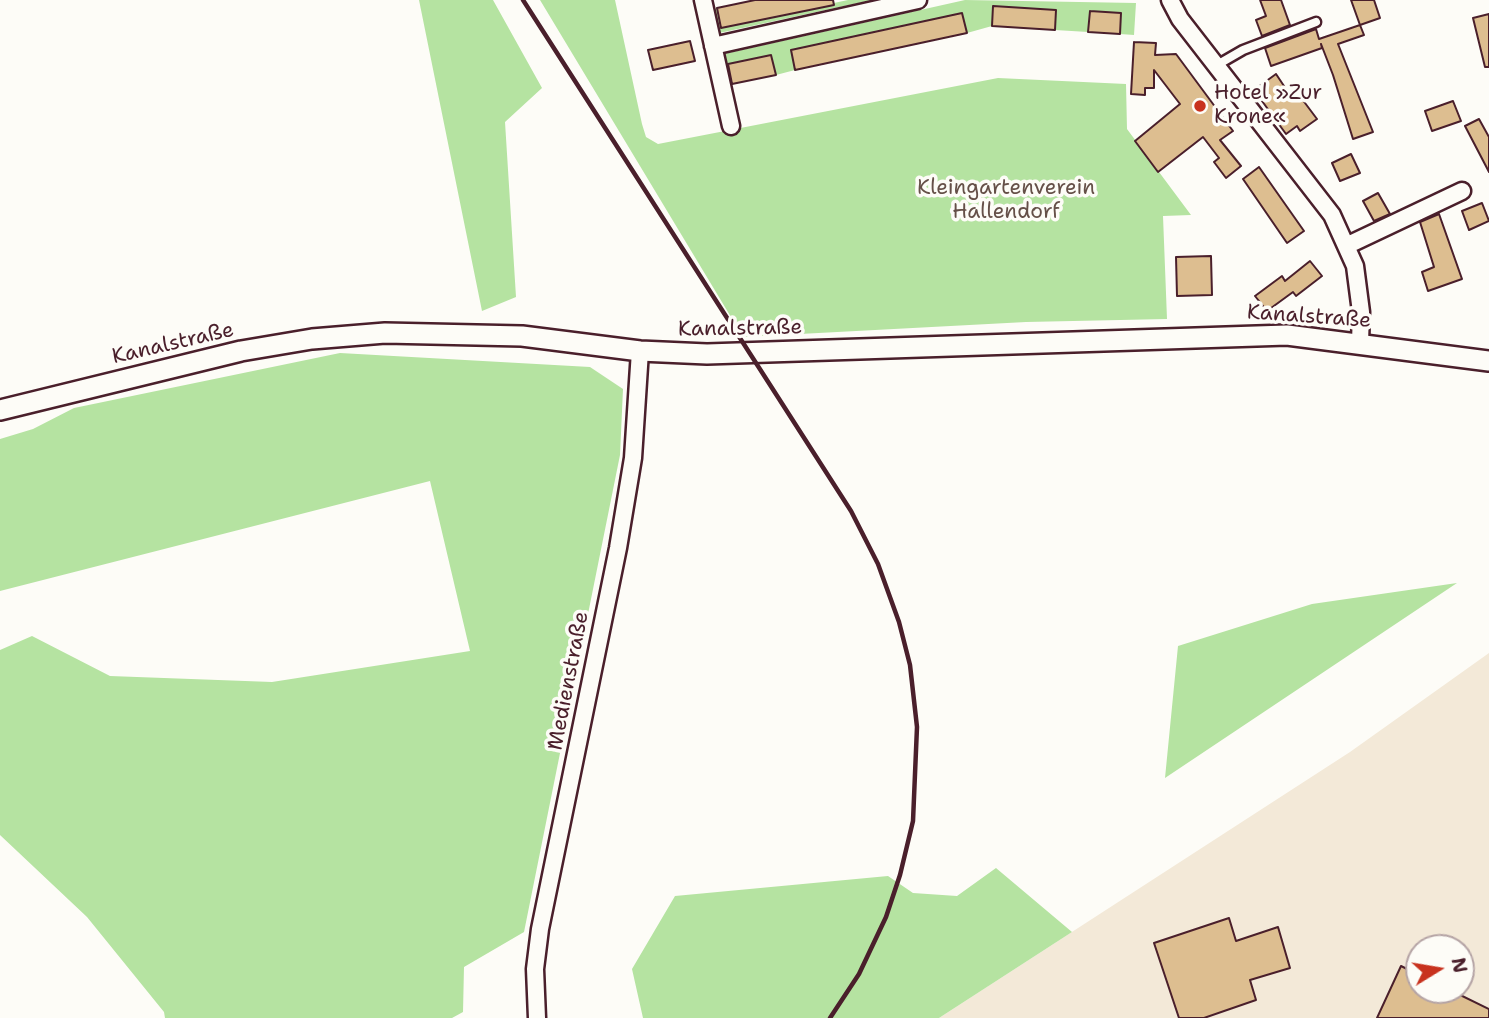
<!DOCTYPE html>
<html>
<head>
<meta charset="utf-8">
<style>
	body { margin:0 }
	#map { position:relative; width:1489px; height:1018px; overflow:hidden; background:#fdfcf7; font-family:"Shantell Sans",sans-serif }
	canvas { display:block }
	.north { position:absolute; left:1405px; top:934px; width:70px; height:70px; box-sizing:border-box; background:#fdfcf7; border:2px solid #b5a4a5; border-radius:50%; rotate:79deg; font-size:19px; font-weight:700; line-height:28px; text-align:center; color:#4a1f2b }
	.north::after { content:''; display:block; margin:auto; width:24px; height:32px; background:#c8321e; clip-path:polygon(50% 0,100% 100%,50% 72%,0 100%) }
</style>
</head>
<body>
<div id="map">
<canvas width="1489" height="1018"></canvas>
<div class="north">N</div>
</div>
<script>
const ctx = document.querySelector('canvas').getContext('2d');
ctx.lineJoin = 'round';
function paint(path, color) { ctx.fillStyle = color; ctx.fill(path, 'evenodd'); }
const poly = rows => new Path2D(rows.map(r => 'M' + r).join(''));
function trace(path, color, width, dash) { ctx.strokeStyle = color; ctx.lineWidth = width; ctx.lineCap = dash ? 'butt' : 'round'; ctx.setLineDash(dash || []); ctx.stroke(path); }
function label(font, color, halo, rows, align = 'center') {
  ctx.font = font + ' "Shantell Sans",sans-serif'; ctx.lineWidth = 7; ctx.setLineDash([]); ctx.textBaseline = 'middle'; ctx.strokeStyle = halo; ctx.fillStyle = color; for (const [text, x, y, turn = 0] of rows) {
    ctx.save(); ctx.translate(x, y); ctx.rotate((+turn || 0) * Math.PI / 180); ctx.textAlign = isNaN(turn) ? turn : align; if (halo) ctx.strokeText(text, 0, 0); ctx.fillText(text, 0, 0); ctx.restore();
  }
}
const built = poly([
	[1489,653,1489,1018,939,1018,1350,752],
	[1419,948,1461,948,1461,990,1419,990]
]);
const green = poly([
	[419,0,493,0,542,88,505,122,516,297,482,311],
	[540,0,615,0,642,124,646,137,658,144,998,78,1126,84,1127,129,1191,215,1163,216,1167,319,1026,322,743,337],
	[848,0,872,0,710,35,705,11,717,8,721,27],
	[965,0,1136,3,1134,35,1120,34,1121,13,1090,11,1088,32,1055,30,1056,10,994,6,992,26,967,33,962,13,915,24,919,43,903,47,898,27,853,38,857,57,841,61,837,41,791,51,795,70,776,75,771,55,726,64,730,85,722,87,715,56],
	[340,353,590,367,623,389,620,455,524,932,464,967,463,1012,452,1018,165,1018,164,1012,87,917,0,835,0,650,32,636,110,676,272,682,470,651,430,481,0,591,0,439,33,429,74,408],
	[1457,583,1165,778,1178,646,1312,604],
	[996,868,1072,932,939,1018,643,1018,632,969,675,896,888,876,913,893,957,896]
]);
const building = poly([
	[755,0,833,0,834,5,721,28,717,8,755,0],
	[1260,0,1281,0,1290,25,1262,36,1256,20,1266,16,1260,0],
	[1351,0,1374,0,1380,18,1360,25,1351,0],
	[993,6,1056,10,1055,30,992,26,993,6],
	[1090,11,1121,13,1120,34,1088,32,1090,11],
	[962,13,967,33,795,70,791,50,962,13],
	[1489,14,1489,67,1485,67,1473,18,1489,14],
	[1360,25,1364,35,1338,44,1373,132,1353,139,1333,75,1321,44,1322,48,1271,66,1265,48,1316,29,1319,39,1360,25],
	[690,41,695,61,653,70,648,50,690,41],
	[1134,42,1156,43,1155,55,1176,54,1233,131,1220,140,1241,166,1226,178,1214,162,1219,158,1203,137,1158,172,1135,141,1180,104,1154,70,1154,88,1145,88,1145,95,1131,94,1134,42],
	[771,55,776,75,732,84,728,64,771,55],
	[1276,74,1290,95,1296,91,1317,119,1300,131,1297,126,1286,134,1254,90,1276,74],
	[1453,101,1461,121,1432,131,1425,111,1453,101],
	[1479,119,1489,137,1489,172,1465,126,1479,119],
	[1351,154,1360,173,1340,181,1332,163,1351,154],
	[1259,167,1304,231,1287,243,1243,179,1259,167],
	[1378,193,1390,214,1374,221,1363,201,1378,193],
	[1482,203,1489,221,1469,230,1462,211,1482,203],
	[1439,214,1462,279,1428,291,1422,272,1434,267,1420,222,1439,214],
	[1211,256,1212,295,1177,296,1176,257,1211,256],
	[1310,261,1322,276,1296,296,1293,292,1267,311,1255,296,1282,276,1285,281,1310,261],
	[1229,918,1236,941,1278,927,1290,968,1250,980,1256,1000,1204,1018,1179,1018,1154,943,1229,918],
	[1401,966,1419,975,1419,990,1450,990,1489,1009,1489,1018,1377,1018,1401,966]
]);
const service = poly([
	[1217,65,1243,50,1316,22]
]);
const minor = poly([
	[703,0,731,126],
	[1170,0,1180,19,1332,215,1355,266,1361,312,1360,342],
	[713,46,918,0],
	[1348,245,1462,191],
	[537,1018,535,969,540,929,618,548,633,458,640,351]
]);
const tertiary = poly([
	[0,410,241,351,312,339,385,333,522,336,640,351,707,354,1287,335,1489,361]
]);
const rail = poly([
	[523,0,851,511,878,564,899,622,910,665,917,727,913,821,900,875,886,917,859,974,830,1018]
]);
const markers = [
	[1200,106,7,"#c8321e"]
];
const poiNames = [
	["Hotel »Zur",1214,94],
	["Krone«",1214,118]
];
const parkNames = [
	["Kleingartenverein",1006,189],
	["Hallendorf",1006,213]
];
const streetNames = [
	["Kanalstraße",1309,317,4],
	["Kanalstraße",740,329,-1],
	["Kanalstraße",173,344,-13],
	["Medienstraße",569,681,-79]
];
paint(built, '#f3e9d8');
paint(green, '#b5e3a1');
paint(building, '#ddbe90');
trace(building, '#4a1f2b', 2);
trace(service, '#4a1f2b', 13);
trace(minor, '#4a1f2b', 21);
trace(tertiary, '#4a1f2b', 24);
trace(service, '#fdfcf7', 8);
trace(minor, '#fdfcf7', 16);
trace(tertiary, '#fdfcf7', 19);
trace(rail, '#4a1f2b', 4.5);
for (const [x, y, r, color] of markers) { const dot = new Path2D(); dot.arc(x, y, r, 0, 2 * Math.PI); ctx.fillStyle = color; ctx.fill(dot); trace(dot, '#fdfcf7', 2.5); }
label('21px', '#4a1f2b', '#fdfcf7', poiNames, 'left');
label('21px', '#655048', '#fdfcf7', parkNames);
label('21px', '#4a1f2b', '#fdfcf7', streetNames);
</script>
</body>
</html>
